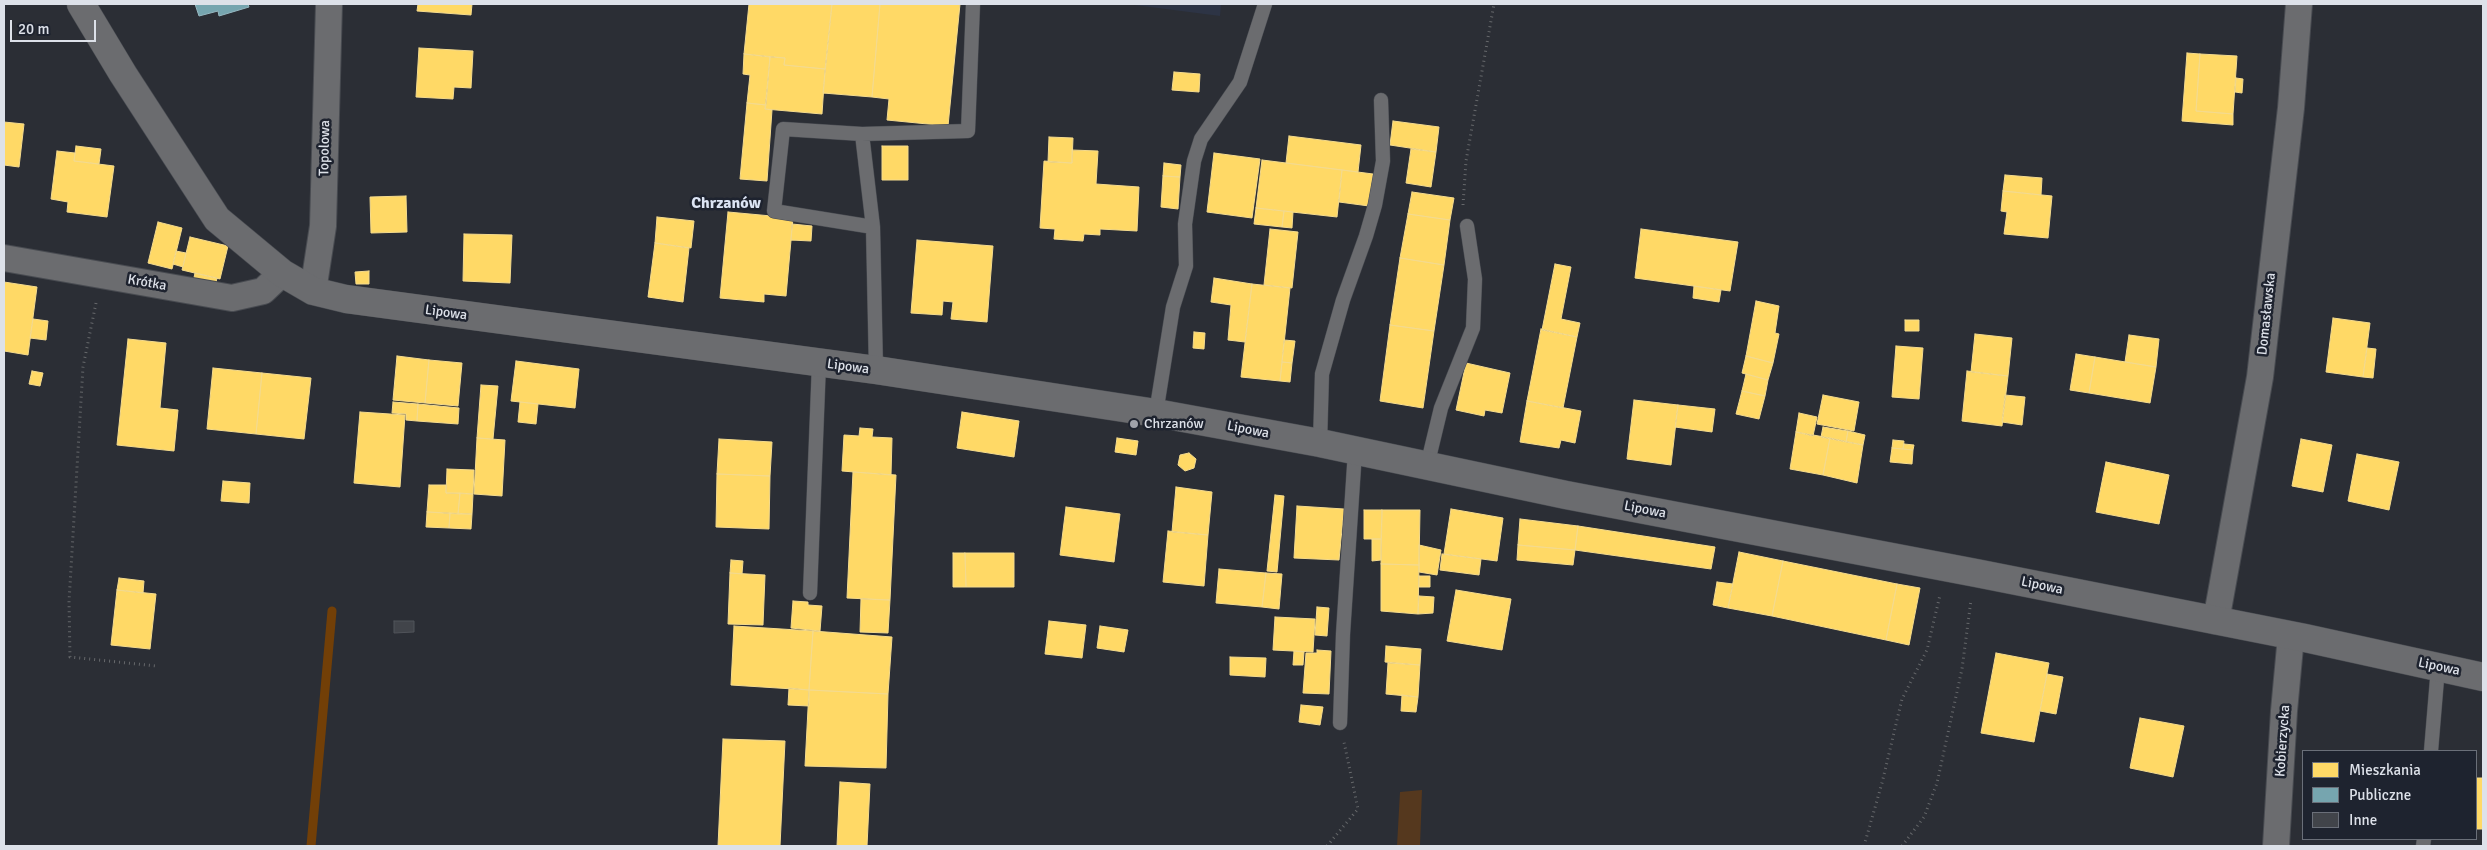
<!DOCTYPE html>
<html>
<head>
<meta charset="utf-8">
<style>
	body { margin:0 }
	#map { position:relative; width:2487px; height:850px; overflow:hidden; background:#2b2e35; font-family:Signika,sans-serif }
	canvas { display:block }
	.frame { position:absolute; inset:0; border:5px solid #dde1e9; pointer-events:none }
	.legend { position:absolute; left:2302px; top:750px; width:175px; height:90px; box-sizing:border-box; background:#1e232f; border:1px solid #6a6f79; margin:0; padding:6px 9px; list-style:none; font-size:15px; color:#dde1e9 }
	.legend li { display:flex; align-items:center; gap:10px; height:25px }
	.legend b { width:25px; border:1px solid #6a6f79 }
	.scale { position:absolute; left:10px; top:20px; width:86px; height:22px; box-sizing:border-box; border:2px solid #dde1e9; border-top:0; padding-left:6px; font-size:15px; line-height:18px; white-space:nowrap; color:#dde1e9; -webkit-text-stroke:4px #1e232f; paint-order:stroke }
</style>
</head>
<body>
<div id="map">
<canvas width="2487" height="850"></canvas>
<div class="frame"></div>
<ul class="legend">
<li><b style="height:14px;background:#ffd966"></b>Mieszkania</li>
<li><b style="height:14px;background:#76a5af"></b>Publiczne</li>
<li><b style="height:14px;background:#41444a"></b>Inne</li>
</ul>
<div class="scale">20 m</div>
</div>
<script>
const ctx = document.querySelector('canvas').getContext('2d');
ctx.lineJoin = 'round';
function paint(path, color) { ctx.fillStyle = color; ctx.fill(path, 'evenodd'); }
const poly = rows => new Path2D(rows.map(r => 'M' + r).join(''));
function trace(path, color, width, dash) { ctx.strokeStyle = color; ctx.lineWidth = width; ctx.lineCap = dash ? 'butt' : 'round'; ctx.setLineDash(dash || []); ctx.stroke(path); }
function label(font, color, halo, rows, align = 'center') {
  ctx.font = font + ' Signika,sans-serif'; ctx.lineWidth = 5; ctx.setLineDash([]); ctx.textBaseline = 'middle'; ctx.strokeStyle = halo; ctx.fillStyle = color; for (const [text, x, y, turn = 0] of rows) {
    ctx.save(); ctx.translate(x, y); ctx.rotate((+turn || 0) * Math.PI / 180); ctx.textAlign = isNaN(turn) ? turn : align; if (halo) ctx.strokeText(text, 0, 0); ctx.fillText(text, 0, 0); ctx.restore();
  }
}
const built = poly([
	[1127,4,1221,4,1220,16]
]);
const green = poly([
	[1422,790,1420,846,1397,846,1400,792]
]);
const homes = poly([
	[418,4,472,4,471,15,417,11,418,4],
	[749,4,832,4,825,69,784,65,785,58,744,54,749,4],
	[832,4,880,4,872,97,823,93,832,4],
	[880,4,960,4,948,126,887,120,889,99,872,97,880,4],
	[419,48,473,51,471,88,454,87,453,99,416,97,419,48],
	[2187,53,2200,54,2196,111,2233,114,2233,125,2182,121,2187,53],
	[744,54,770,57,766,105,747,103,750,75,743,74,744,54],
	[2200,54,2237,56,2233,114,2196,111,2200,54],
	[770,57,785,58,784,65,825,69,822,114,765,109,770,57],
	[1174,72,1200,74,1199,92,1172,90,1174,72],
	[2236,78,2243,79,2242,93,2235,92,2236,78],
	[747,103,766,105,765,109,772,110,767,181,740,179,747,103],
	[1393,121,1439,127,1436,152,1390,145,1393,121],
	[4,122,24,124,19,167,4,165,4,122],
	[1289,136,1361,145,1358,172,1286,163,1289,136],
	[1049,137,1073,138,1072,163,1048,162,1049,137],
	[76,146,101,149,99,164,74,161,76,146],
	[882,146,908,146,908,180,882,180,882,146],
	[1411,149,1436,152,1431,187,1406,183,1411,149],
	[1072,150,1098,151,1096,184,1139,187,1137,231,1100,229,1100,235,1084,234,1083,241,1054,239,1055,229,1040,228,1044,161,1072,163,1072,150],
	[57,151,75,153,74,161,114,166,107,217,67,212,68,202,51,199,57,151],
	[1214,153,1260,159,1252,218,1207,212,1214,153],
	[1262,160,1342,170,1337,217,1256,208,1262,160],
	[1164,163,1181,165,1180,177,1163,176,1164,163],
	[1342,170,1373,174,1369,206,1339,202,1342,170],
	[2005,175,2042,178,2041,195,2003,191,2005,175],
	[1163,176,1180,177,1178,209,1161,207,1163,176],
	[2003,191,2052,196,2048,238,2004,234,2007,212,2001,211,2003,191],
	[1412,192,1454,198,1450,220,1408,214,1412,192],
	[406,196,407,232,371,233,370,197,406,196],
	[1256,208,1284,211,1282,227,1254,224,1256,208],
	[1284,211,1293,212,1292,228,1282,227,1284,211],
	[728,212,793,218,786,296,764,294,764,302,720,298,728,212],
	[1408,214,1450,220,1444,265,1400,258,1408,214],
	[657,217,694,221,691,248,655,243,657,217],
	[158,222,182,228,172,269,148,263,158,222],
	[792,224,812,226,811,241,791,240,792,224],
	[1270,229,1298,232,1292,288,1264,285,1270,229],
	[1641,229,1738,242,1730,291,1635,278,1641,229],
	[464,234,512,235,510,283,463,281,464,234],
	[190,237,228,246,220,279,182,270,190,237],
	[917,240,993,246,987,322,951,319,953,302,943,301,942,315,911,313,917,240],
	[655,243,689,248,683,302,648,297,655,243],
	[176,251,186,253,183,267,173,264,176,251],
	[1400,258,1444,265,1434,331,1390,325,1400,258],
	[1555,264,1571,267,1561,319,1580,323,1577,337,1542,330,1555,264],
	[369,271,369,284,356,284,355,272,369,271],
	[195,273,217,278,215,287,193,282,195,273],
	[1214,278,1252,284,1245,342,1228,340,1231,305,1211,302,1214,278],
	[4,282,37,287,28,355,4,351,4,282],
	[1252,284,1290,288,1280,381,1241,377,1252,284],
	[1694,286,1721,290,1719,302,1693,298,1694,286],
	[1756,301,1779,306,1775,333,1779,334,1773,363,1746,356,1756,301],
	[2333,318,2370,323,2363,377,2326,372,2333,318],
	[33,319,48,321,46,340,30,338,33,319],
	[1905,320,1919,320,1919,331,1905,331,1905,320],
	[1390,325,1434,331,1423,408,1380,401,1390,325],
	[1541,329,1577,337,1563,408,1527,401,1541,329],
	[1194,332,1205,333,1204,349,1193,348,1194,332],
	[1975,334,2012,338,2008,376,1971,372,1975,334],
	[2129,335,2159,339,2156,367,2125,362,2129,335],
	[128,339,166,343,160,408,178,410,174,451,117,445,128,339],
	[1284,340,1295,341,1292,363,1282,362,1284,340],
	[1896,346,1923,348,1919,399,1892,397,1896,346],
	[2367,348,2376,349,2373,378,2363,377,2367,348],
	[2076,354,2095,357,2089,393,2070,390,2076,354],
	[397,356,429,360,425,403,393,400,397,356],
	[1746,356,1773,363,1768,380,1742,373,1746,356],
	[2095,357,2156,367,2150,403,2089,393,2095,357],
	[429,360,462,363,458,406,425,403,429,360],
	[516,361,579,369,575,408,511,401,516,361],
	[1282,362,1292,363,1290,382,1280,381,1282,362],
	[1466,363,1510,373,1502,413,1485,410,1484,416,1456,410,1466,363],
	[213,368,262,373,256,434,207,429,213,368],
	[32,371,43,373,40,386,29,384,32,371],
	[1967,371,2008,376,2002,426,1962,421,1967,371],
	[262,373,311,378,304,439,256,434,262,373],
	[1746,374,1768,380,1765,396,1742,391,1746,374],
	[481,385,498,386,493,439,477,438,481,385],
	[1742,391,1765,396,1759,419,1736,414,1742,391],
	[1823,395,1859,402,1854,431,1817,424,1823,395],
	[2005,395,2025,397,2022,425,2002,422,2005,395],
	[1634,400,1678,405,1671,465,1627,459,1634,400],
	[1527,401,1581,411,1575,443,1561,440,1559,448,1520,442,1527,401],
	[393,402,418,404,417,421,406,420,406,414,392,413,393,402],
	[520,402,538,404,536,424,518,422,520,402],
	[418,404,459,408,458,424,417,421,418,404],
	[1678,405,1715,409,1712,432,1675,427,1678,405],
	[360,412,405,415,400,487,354,483,360,412],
	[962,412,1019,421,1014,457,957,448,962,412],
	[1799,413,1817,417,1813,436,1796,432,1799,413],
	[1823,427,1848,431,1846,442,1821,437,1823,427],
	[860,428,873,429,872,437,892,438,891,475,842,471,844,435,859,436,860,428],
	[1848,431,1865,435,1863,445,1846,442,1848,431],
	[1796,432,1830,438,1823,475,1790,469,1796,432],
	[477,438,505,440,502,496,474,494,477,438],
	[1117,438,1138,441,1136,455,1115,452,1117,438],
	[1830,438,1863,445,1857,483,1823,475,1830,438],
	[719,439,772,442,770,476,717,474,719,439],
	[2301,439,2332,445,2323,492,2292,486,2301,439],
	[1893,440,1904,441,1903,449,1892,448,1893,440],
	[1904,444,1914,445,1913,450,1903,449,1904,444],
	[1892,448,1913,450,1912,464,1890,462,1892,448],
	[1189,453,1196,459,1194,468,1185,471,1178,465,1180,455,1189,453],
	[2357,454,2399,462,2389,510,2348,501,2357,454],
	[2106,462,2169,475,2159,524,2096,512,2106,462],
	[447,469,474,470,473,494,446,493,447,469],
	[853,472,896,475,890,600,847,598,853,472],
	[717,474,770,476,769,529,716,527,717,474],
	[223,481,250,483,249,503,221,501,223,481],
	[429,485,446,485,446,493,460,493,458,514,427,512,429,485],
	[1176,487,1212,492,1208,535,1172,532,1176,487],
	[460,493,473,494,472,514,458,514,460,493],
	[1275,495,1284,496,1277,572,1267,571,1275,495],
	[1297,506,1344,509,1339,560,1294,558,1297,506],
	[1066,507,1120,514,1114,562,1060,555,1066,507],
	[1451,509,1503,518,1497,561,1444,554,1451,509],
	[1364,510,1382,510,1381,539,1364,539,1364,510],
	[1382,510,1420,510,1419,565,1381,564,1382,510],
	[427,512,450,513,449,528,426,527,427,512],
	[450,513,472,514,471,529,449,528,450,513],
	[1520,519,1578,526,1575,550,1518,545,1520,519],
	[1578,526,1715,547,1711,569,1575,550,1578,526],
	[1168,531,1208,535,1204,586,1163,582,1168,531],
	[1372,539,1381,539,1381,560,1372,561,1372,539],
	[1419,545,1441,550,1437,575,1419,572,1419,545],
	[1518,545,1575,550,1573,565,1517,560,1518,545],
	[1739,552,1783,561,1772,616,1728,608,1739,552],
	[953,553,965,553,966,587,953,587,953,553],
	[965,553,1014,553,1014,587,966,587,965,553],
	[1442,554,1481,559,1479,575,1440,570,1442,554],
	[731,560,743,561,742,574,730,573,731,560],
	[1783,561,1897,584,1886,640,1772,616,1783,561],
	[1381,564,1419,565,1418,614,1381,611,1381,564],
	[1219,569,1266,573,1262,607,1216,603,1219,569],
	[730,573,765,575,763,625,728,624,730,573],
	[1266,573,1282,574,1279,609,1262,607,1266,573],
	[1419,576,1430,576,1430,587,1419,587,1419,576],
	[119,578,144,581,143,593,117,590,119,578],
	[1717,582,1733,584,1728,608,1713,605,1717,582],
	[1897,584,1920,588,1909,645,1886,640,1897,584],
	[117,590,156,594,150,649,111,645,117,590],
	[1456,590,1511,599,1502,650,1447,641,1456,590],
	[1419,596,1434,597,1433,613,1418,614,1419,596],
	[861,599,890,600,888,633,860,632,861,599],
	[793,601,808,602,808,605,822,606,820,631,791,628,793,601],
	[1317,607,1329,608,1327,636,1315,635,1317,607],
	[1275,617,1315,619,1313,652,1273,650,1275,617],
	[1049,621,1086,625,1082,658,1045,654,1049,621],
	[734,626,813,631,809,690,731,685,734,626],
	[1100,626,1128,630,1124,652,1097,648,1100,626],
	[813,631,892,637,888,694,809,690,813,631],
	[1386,646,1421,649,1420,665,1385,662,1386,646],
	[1317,650,1331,651,1329,694,1303,693,1306,653,1317,653,1317,650],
	[1294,651,1304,652,1303,665,1293,665,1294,651],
	[1996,653,2049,663,2034,742,1981,733,1996,653],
	[1230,657,1266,658,1265,677,1230,675,1230,657],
	[1388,663,1420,665,1418,697,1386,694,1388,663],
	[2047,674,2063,677,2056,714,2040,711,2047,674],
	[789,688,809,690,809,706,788,705,789,688],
	[809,690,888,694,886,768,805,766,809,690],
	[1402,695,1418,697,1416,712,1401,711,1402,695],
	[1301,705,1323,707,1320,725,1299,722,1301,705],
	[2140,718,2184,726,2173,777,2130,768,2140,718],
	[723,739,785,741,780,846,718,846,723,739],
	[2476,778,2483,778,2483,829,2476,829,2476,778],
	[840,782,870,784,867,846,837,846,840,782]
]);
const public = poly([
	[195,4,248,4,249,7,219,16,218,11,199,16,195,4]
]);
const stream = poly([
	[311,846,332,611]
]);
const building = poly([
	[394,621,414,621,414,632,394,633,394,621]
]);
const path = poly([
	[1463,205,1466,161,1494,4],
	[96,303,83,367,69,602,70,657,156,666],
	[1327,846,1358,809,1344,742],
	[1864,846,1882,783,1902,699,1927,650,1940,595],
	[1902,846,1924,817,1937,783,1962,669,1971,600]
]);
const service = poly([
	[862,134,968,131,973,4],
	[873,227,774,211,783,129,862,134,873,227,876,370],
	[1156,413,1173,307,1186,266,1185,224,1194,161,1201,139,1240,82,1265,4],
	[1320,443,1322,374,1343,300,1366,236,1375,205,1383,161,1381,100],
	[1427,466,1441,408,1473,328,1475,279,1467,226],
	[810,593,819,363],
	[1340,723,1343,634,1355,451],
	[2431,751,2438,667],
	[2423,846,2424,839]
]);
const minor = poly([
	[4,258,232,298,263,291,282,273],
	[313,291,323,226,329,4],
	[2216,621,2260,377,2291,108,2299,4],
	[2276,846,2284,711,2291,636]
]);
const tertiary = poly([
	[81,4,123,74,217,219,282,273,313,291,346,299,876,370,1156,413,1320,443,1566,495,1976,573,2305,638,2483,677]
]);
const markers = [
	[1134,424,5,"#9fa2aa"]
];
const streetNames = [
	["Topolowa",325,148,-89],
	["Krótka",147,283,10],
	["Lipowa",446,313,8],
	["Domasławska",2267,314,-84],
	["Lipowa",848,367,8],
	["Lipowa",1248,430,11],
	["Lipowa",1645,510,11],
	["Lipowa",2042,586,12],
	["Lipowa",2439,667,12],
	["Kobierzycka",2283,741,-86]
];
const poiNames = [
	["Chrzanów",1144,424]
];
const quarterNames = [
	["Chrzanów",726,204]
];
paint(built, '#2d3445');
paint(green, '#55381e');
paint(homes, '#ffd966');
trace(homes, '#f5db8d', 1);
paint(public, '#76a5af');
trace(public, '#95b7c0', 1);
trace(stream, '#723f07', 9);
paint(building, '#41444a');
trace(building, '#51545a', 1);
trace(service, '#484b51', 15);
trace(minor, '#484b51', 28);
trace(tertiary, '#484b51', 29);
trace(path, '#66686b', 3, [1, 4]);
trace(service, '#6b6c6f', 14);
trace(minor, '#6b6c6f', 26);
trace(tertiary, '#6b6c6f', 28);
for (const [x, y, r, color] of markers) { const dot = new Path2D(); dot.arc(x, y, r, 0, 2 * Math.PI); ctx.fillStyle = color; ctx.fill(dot); trace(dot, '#1e232f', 2); }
label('14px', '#dde1e9', '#1e232f', streetNames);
label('14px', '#dde1e9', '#1e232f', poiNames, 'left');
label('bold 16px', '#dce4f4', '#1e232f', quarterNames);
</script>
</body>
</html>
